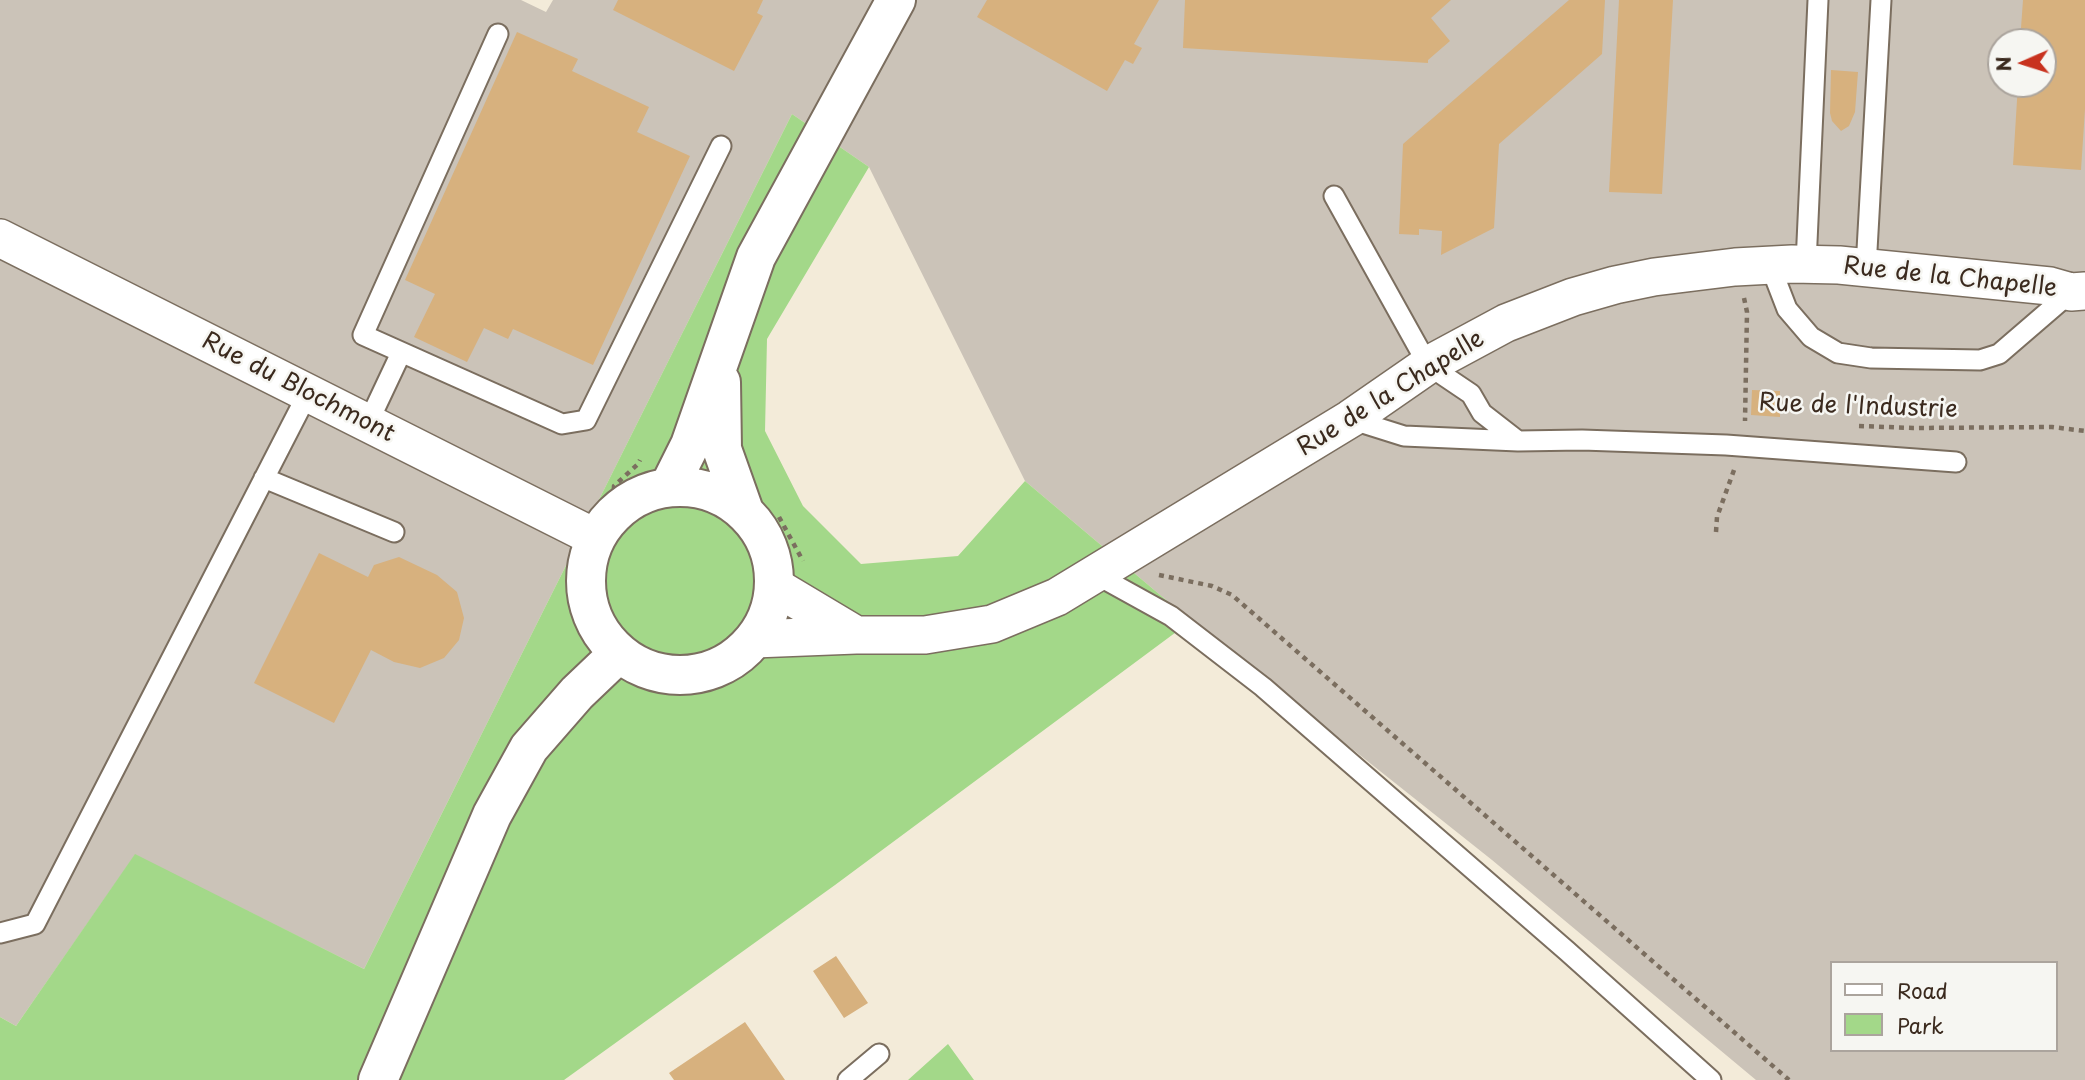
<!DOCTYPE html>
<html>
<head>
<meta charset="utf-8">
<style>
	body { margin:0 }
	#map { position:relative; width:2085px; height:1080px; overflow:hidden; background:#f3ebd9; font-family:"Playpen Sans",sans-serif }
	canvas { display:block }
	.legend { position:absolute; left:1830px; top:961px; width:228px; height:91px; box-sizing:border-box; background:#f6f6f2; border:2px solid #aba49d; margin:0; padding:9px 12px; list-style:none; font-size:21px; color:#3b2a1e }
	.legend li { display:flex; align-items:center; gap:14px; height:35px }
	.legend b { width:35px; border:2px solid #aba49d }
	.north { position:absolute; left:1987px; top:28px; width:70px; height:70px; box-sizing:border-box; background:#f6f6f2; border:2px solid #aba49d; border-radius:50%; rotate:267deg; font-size:19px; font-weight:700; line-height:28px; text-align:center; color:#3b2a1e }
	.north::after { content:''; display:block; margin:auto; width:24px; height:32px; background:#c8321e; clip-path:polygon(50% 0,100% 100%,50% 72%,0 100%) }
</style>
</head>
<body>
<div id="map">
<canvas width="2085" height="1080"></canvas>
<ul class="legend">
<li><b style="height:9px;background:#fff"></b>Road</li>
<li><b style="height:19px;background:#a3d889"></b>Park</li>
</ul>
<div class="north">N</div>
</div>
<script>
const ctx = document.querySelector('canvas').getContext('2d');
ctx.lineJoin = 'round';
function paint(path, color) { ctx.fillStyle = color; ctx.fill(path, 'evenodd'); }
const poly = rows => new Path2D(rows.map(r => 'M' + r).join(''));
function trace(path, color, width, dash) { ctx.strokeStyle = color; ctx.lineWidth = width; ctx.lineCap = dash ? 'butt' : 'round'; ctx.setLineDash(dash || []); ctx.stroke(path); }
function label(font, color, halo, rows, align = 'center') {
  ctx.font = font + ' "Playpen Sans",sans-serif'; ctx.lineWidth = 5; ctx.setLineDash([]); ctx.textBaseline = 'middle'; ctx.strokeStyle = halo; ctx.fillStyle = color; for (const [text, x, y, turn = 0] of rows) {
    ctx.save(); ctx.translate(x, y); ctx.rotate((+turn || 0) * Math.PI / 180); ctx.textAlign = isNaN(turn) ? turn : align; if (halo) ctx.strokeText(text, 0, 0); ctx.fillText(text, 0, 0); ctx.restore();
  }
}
const industrial = poly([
	[0,0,521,0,546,12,553,0,2085,0,2085,1080,1756,1080,1492,860,1191,621,1025,481,869,167,792,114,364,969,135,855,16,1026,0,1017],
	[2001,42,2043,42,2043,84,2001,84],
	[1831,963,2055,963,2055,1050,1831,1050]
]);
const green = poly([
	[792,114,869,167,767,339,765,431,803,506,861,564,958,556,1025,481,1191,621,835,885,564,1080,0,1080,0,1017,16,1026,135,854,364,969],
	[948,1044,974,1080,908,1080]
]);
const building = poly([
	[618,0,763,0,757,13,763,16,734,71,613,10],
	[987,0,1159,0,1134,44,1142,48,1133,64,1125,60,1107,91,977,17],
	[1185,0,1451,0,1431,18,1450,41,1428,60,1428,63,1183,48],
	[1569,0,1605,0,1602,54,1499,144,1494,228,1441,255,1442,231,1419,229,1419,235,1399,234,1403,144],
	[1619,0,1673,0,1662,194,1609,192],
	[2023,0,2085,0,2085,109,2081,170,2013,165,2018,84,2043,84,2043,42,2020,42],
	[517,32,578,59,572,71,649,107,637,132,690,156,593,365,513,329,508,339,484,328,467,362,414,337,435,294,405,280],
	[1831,70,1858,72,1855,112,1849,126,1841,131,1832,121,1830,113],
	[1752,390,1780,391,1780,417,1751,415],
	[319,553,368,577,374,565,399,557,437,575,457,592,464,618,459,640,444,658,420,668,394,662,371,650,334,723,254,683],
	[836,956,868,1003,844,1018,813,971],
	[745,1022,785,1080,674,1080,669,1073]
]);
const path = poly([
	[1744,298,1747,312,1745,421],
	[1859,426,1913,428,2052,427,2085,431],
	[613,510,614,486,638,464,640,460],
	[779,517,803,561],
	[1716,532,1717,517,1734,470],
	[1159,575,1212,586,1232,595,1789,1080]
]);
const service = poly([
	[498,34,363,335,562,424,586,420,721,146],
	[1334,196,1428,365,1471,394,1482,413,1518,441,1404,436,1350,419],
	[1806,264,1818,0],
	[1770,265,1787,309,1811,337,1838,353,1871,358,1980,360,1999,354,2071,292],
	[1866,268,1881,0],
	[368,423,401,353],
	[1518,441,1582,440,1726,445,1956,462],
	[264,478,394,532],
	[1095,574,1171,616,1263,687,1567,951,1711,1080],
	[0,933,35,924,308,393],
	[848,1080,879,1054]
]);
const minor = poly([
	[0,238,596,538],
	[774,586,856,635],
	[754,639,856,635,925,635,992,624,1057,597,1350,419,1428,365,1506,323,1573,297,1615,285,1654,277,1735,267,1792,264,1839,265,2050,286,2071,292,2085,291]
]);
const secondary = poly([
	[721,382,722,449,744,511],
	[669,487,690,445,756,257,896,0],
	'586 581a94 94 0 1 1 188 0a94 94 0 1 1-188 0Z',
	[378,1080,492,815,529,748,577,693,619,653]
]);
const streetNames = [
	["Rue de la Chapelle",1950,278,6],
	["Rue du Blochmont",298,388,27],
	["Rue de la Chapelle",1391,394,-32],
	["Rue de l'Industrie",1858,407,2]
];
paint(industrial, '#cbc3b8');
paint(green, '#a3d889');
paint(building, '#d7b17e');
trace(service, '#7b6e5f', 23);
trace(minor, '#7b6e5f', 40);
trace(secondary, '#7b6e5f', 42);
trace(path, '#7b6e5f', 4.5, [5, 5]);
trace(service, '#fff', 19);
trace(minor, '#fff', 37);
trace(secondary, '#fff', 38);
label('24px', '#3b2a1e', '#f6f6f2', streetNames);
</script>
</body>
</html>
